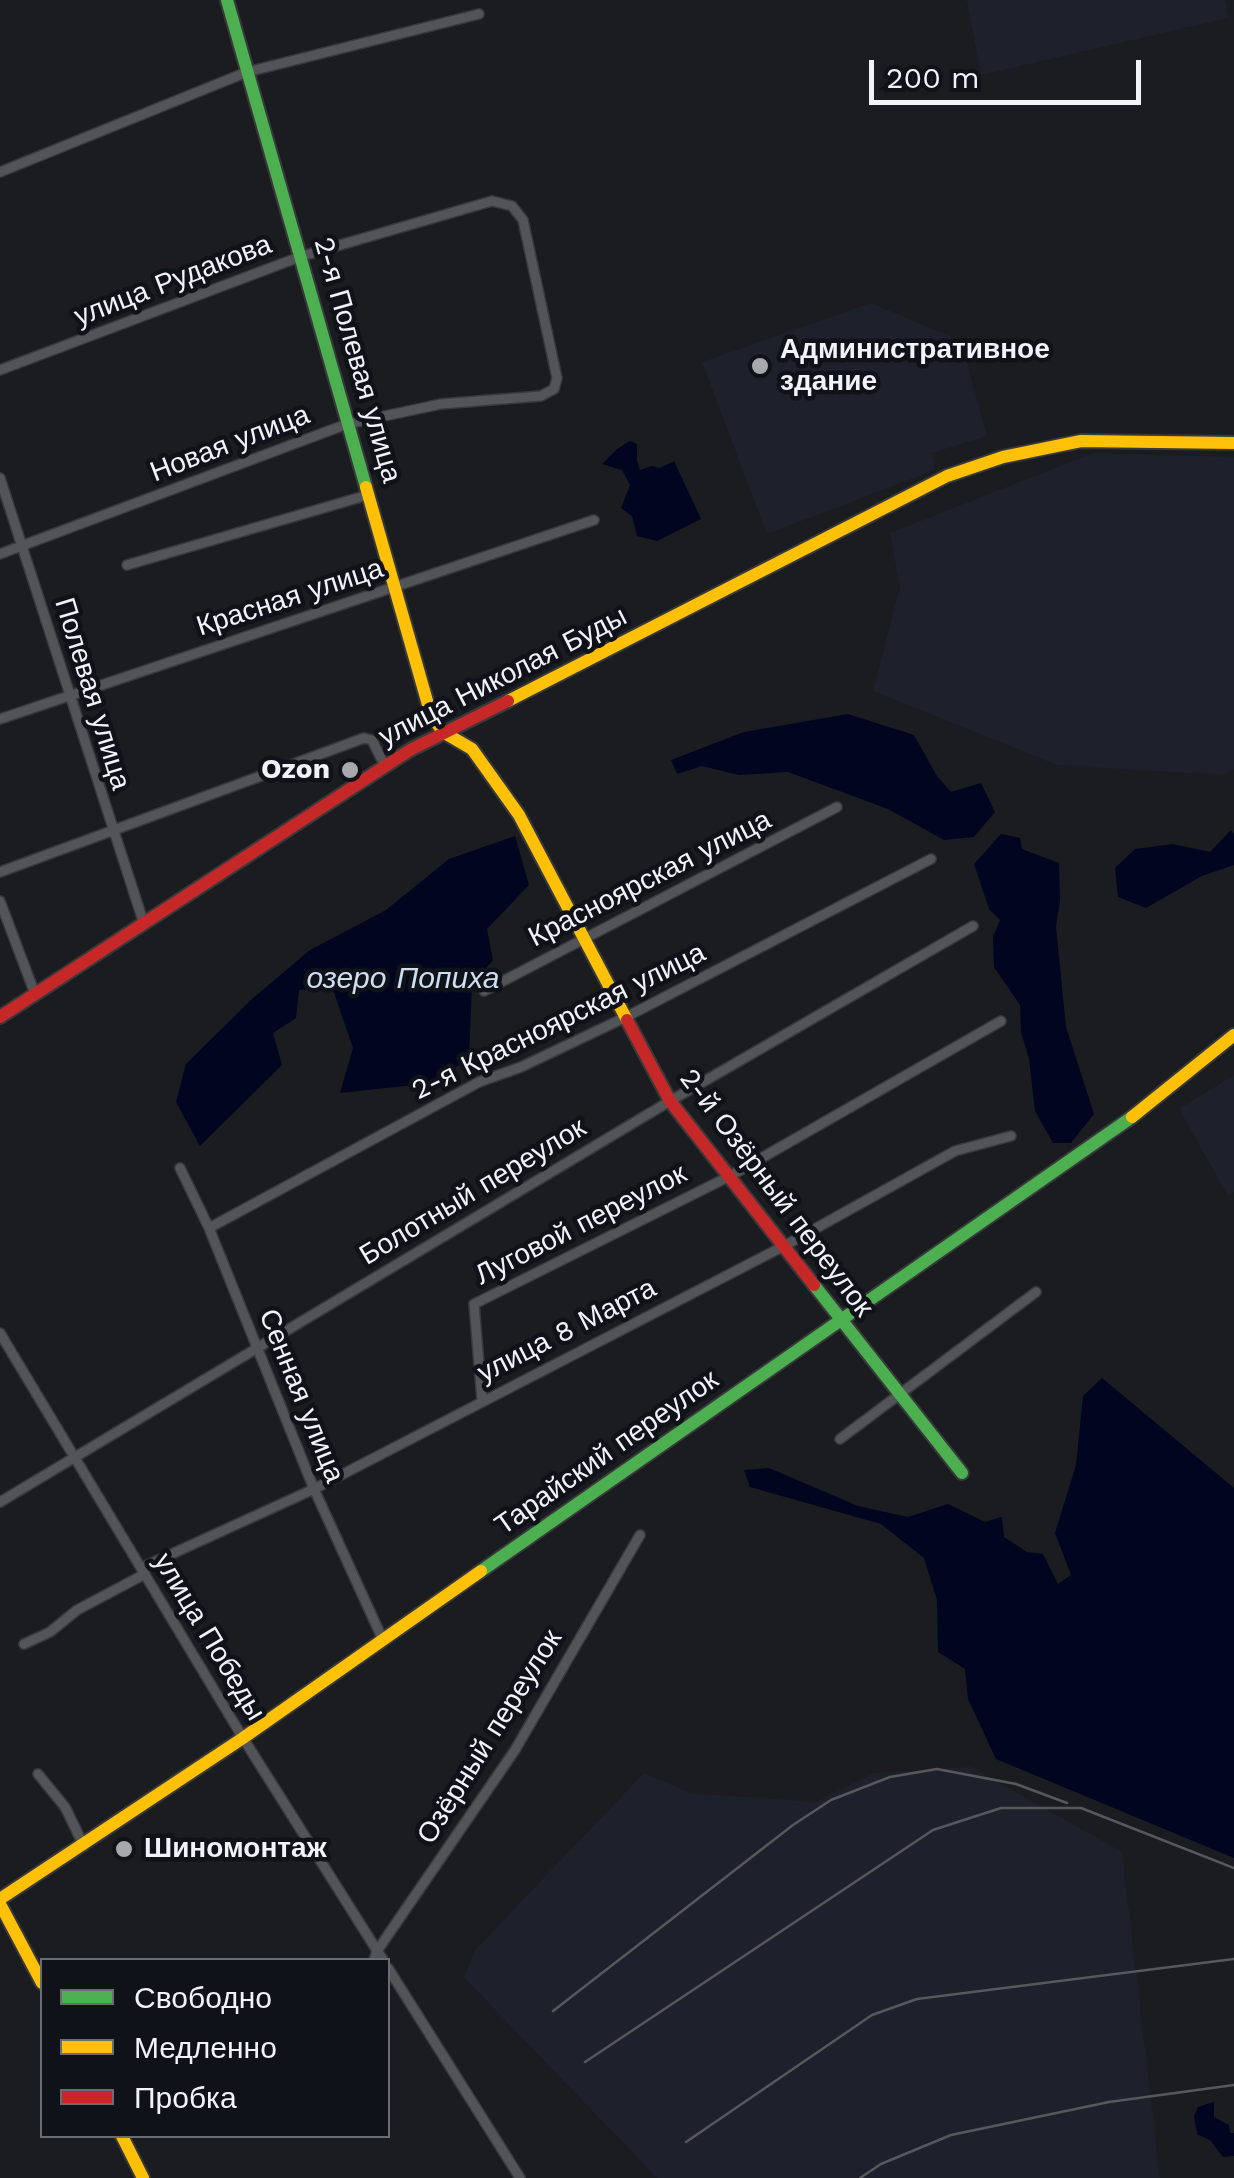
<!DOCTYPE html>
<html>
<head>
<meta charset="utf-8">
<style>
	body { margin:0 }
	#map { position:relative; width:1234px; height:2178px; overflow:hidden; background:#1b1c20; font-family:"Work Sans",sans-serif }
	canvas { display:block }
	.legend { position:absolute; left:40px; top:1958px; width:350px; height:180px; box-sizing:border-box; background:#101219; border:2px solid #6a6c72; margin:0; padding:12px 18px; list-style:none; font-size:30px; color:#f1f3f8 }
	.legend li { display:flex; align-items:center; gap:20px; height:50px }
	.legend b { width:50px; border:2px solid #6a6c72 }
	.scale { position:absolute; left:869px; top:60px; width:272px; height:45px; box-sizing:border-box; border:5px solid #f1f3f8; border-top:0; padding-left:12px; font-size:30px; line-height:35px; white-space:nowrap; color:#f1f3f8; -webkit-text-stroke:8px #101219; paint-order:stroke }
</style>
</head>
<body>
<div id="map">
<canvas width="1234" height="2178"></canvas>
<ul class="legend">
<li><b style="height:12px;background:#4caf50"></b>Свободно</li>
<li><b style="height:12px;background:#ffc107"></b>Медленно</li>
<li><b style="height:12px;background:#c62828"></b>Пробка</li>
</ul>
<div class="scale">200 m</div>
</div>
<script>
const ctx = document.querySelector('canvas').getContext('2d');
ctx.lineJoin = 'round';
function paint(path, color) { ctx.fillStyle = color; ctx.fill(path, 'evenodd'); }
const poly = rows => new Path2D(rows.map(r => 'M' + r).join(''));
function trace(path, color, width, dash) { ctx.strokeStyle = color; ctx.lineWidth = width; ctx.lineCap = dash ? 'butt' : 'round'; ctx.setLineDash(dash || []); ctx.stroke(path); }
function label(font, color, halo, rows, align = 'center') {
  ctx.font = font + ' "Work Sans",sans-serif'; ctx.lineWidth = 9; ctx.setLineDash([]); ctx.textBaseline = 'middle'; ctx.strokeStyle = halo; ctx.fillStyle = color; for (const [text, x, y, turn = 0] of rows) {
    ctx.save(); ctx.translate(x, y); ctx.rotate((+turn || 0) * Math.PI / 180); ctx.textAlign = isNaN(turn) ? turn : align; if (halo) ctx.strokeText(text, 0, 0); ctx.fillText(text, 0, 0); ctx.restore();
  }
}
const built = poly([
	[967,0,1225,0,1228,18,981,75],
	[871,303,961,341,987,436,932,453,935,470,767,534,702,362],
	[1093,453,1234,457,1234,769,1224,775,1057,765,873,691,900,587,890,533],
	[1234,1075,1234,1192,1228,1196,1179,1109],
	[971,1767,1122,1852,1160,2178,657,2178,464,1977,476,1949,644,1773,690,1793,817,1802,873,1773]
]);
const water = poly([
	[630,441,637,444,637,461,640,470,652,466,660,468,674,461,701,519,657,541,637,536,632,516,621,508,630,485,622,470,602,464,617,449],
	[848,714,914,735,937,776,951,792,981,783,995,812,974,837,944,840,888,809,788,772,739,775,702,766,677,774,671,760,744,732],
	[1231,830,1234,834,1234,865,1202,876,1146,908,1118,897,1115,868,1135,849,1173,844,1210,852],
	[1001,834,1020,838,1022,849,1059,863,1060,900,1056,927,1066,1027,1094,1114,1071,1143,1053,1143,1035,1111,1029,1059,1021,1032,1020,1005,994,967,993,937,1000,920,989,909,974,864],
	[515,836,529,885,487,929,493,960,472,985,469,1058,433,1083,340,1093,353,1048,332,987,299,990,296,1018,273,1033,282,1065,200,1146,176,1102,186,1064,252,999,310,950,386,910,449,859],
	[1102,1378,1234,1488,1234,1858,996,1759,968,1699,965,1669,938,1652,937,1600,924,1558,881,1524,750,1487,744,1470,769,1468,858,1506,908,1517,948,1504,985,1522,1002,1517,1004,1537,1027,1552,1043,1554,1058,1584,1071,1575,1055,1533,1076,1465,1083,1396],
	[1214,2102,1214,2117,1229,2125,1230,2133,1234,2133,1234,2156,1223,2157,1210,2140,1197,2134,1194,2116,1198,2107]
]);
const street = poly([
	[0,172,247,72,479,14],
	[0,370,302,256,492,201,512,206,523,220,557,378,554,389,541,396,441,404,347,424,0,554],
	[0,478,144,924],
	[127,565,368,495],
	[0,719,594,520],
	[0,872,364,738,372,740,385,766],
	[0,901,35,994],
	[484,991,837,807],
	[180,1168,209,1228,314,1489,383,1640],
	[209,1228,479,1082,521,1067,626,1017,931,859],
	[0,1333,243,1738,383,1960],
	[482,1400,474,1304,730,1176,1001,1021],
	[840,1439,1036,1292],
	[0,1502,670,1101,973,926],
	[141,1568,314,1489,784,1246,955,1151,1011,1136],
	[24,1644,50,1632,77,1610,145,1574],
	[38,1774,65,1807,84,1846],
	[374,1960,377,1951,515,1750,640,1535],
	[388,1968,520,2178]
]);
const fast = poly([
	[227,0,366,487],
	[814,1285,962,1473],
	[481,1571,1132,1117]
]);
const slow = poly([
	[366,487,431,715,443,732,472,749,519,815,627,1020],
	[508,701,947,476,1003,457,1081,441,1234,443],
	[1132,1117,1234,1035],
	[0,1899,243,1738,481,1571],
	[0,1904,42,1983],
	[122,2136,143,2178]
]);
const jam = poly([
	[0,1017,410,750,508,701],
	[627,1020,670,1101,814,1285]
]);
const rail = poly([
	[553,2011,793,1825,831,1800,890,1777,937,1769,1016,1784,1067,1803],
	[585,2062,933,1830,1001,1808,1081,1808,1234,1868],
	[686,2142,872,2015,917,1999,1234,1959],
	[860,2178,881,2164,951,2135,1109,2102,1234,2085]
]);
const markers = [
	[760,366,10,"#a6a8ac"],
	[350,770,10,"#a6a8ac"],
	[124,1849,10,"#a6a8ac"]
];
const streetNames = [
	["улица Рудакова",173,281,-21],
	["2-я Полевая улица",357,360,74],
	["Новая улица",230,444,-21],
	["Красная улица",290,598,-18],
	["улица Николая Буды",503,677,-27],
	["Полевая улица",92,694,73],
	["Красноярская улица",650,879,-27],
	["2-я Красноярская улица",559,1022,-26],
	["Болотный переулок",473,1192,-31],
	["2-й Озёрный переулок",776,1193,53],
	["Луговой переулок",581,1225,-27],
	["улица 8 Марта",567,1331,-27],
	["Сенная улица",301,1396,68],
	["Тарайский переулок",607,1453,-35],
	["улица Победы",209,1637,59],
	["Озёрный переулок",490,1737,-58]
];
const poiNames = [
	["Административное",780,350],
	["здание",780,382],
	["Ozon",330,770,"right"],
	["Шиномонтаж",144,1849]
];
const waterNames = [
	["озеро Попиха",403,979]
];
paint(built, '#1e212c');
paint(water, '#02051f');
trace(street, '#38393c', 12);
trace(fast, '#38393c', 16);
trace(slow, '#38393c', 16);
trace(jam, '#38393c', 16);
trace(street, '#535457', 9);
trace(fast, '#4caf50', 12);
trace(slow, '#ffc107', 12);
trace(jam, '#c62828', 12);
trace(rail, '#57585c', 2.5);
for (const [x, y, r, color] of markers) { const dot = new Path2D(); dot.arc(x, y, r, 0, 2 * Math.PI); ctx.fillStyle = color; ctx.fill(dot); trace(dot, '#101219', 4); }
label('28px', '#f1f3f8', '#101219', streetNames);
label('bold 28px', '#f1f3f8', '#101219', poiNames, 'left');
label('italic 30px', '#cedef0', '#101219', waterNames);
</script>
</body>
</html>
